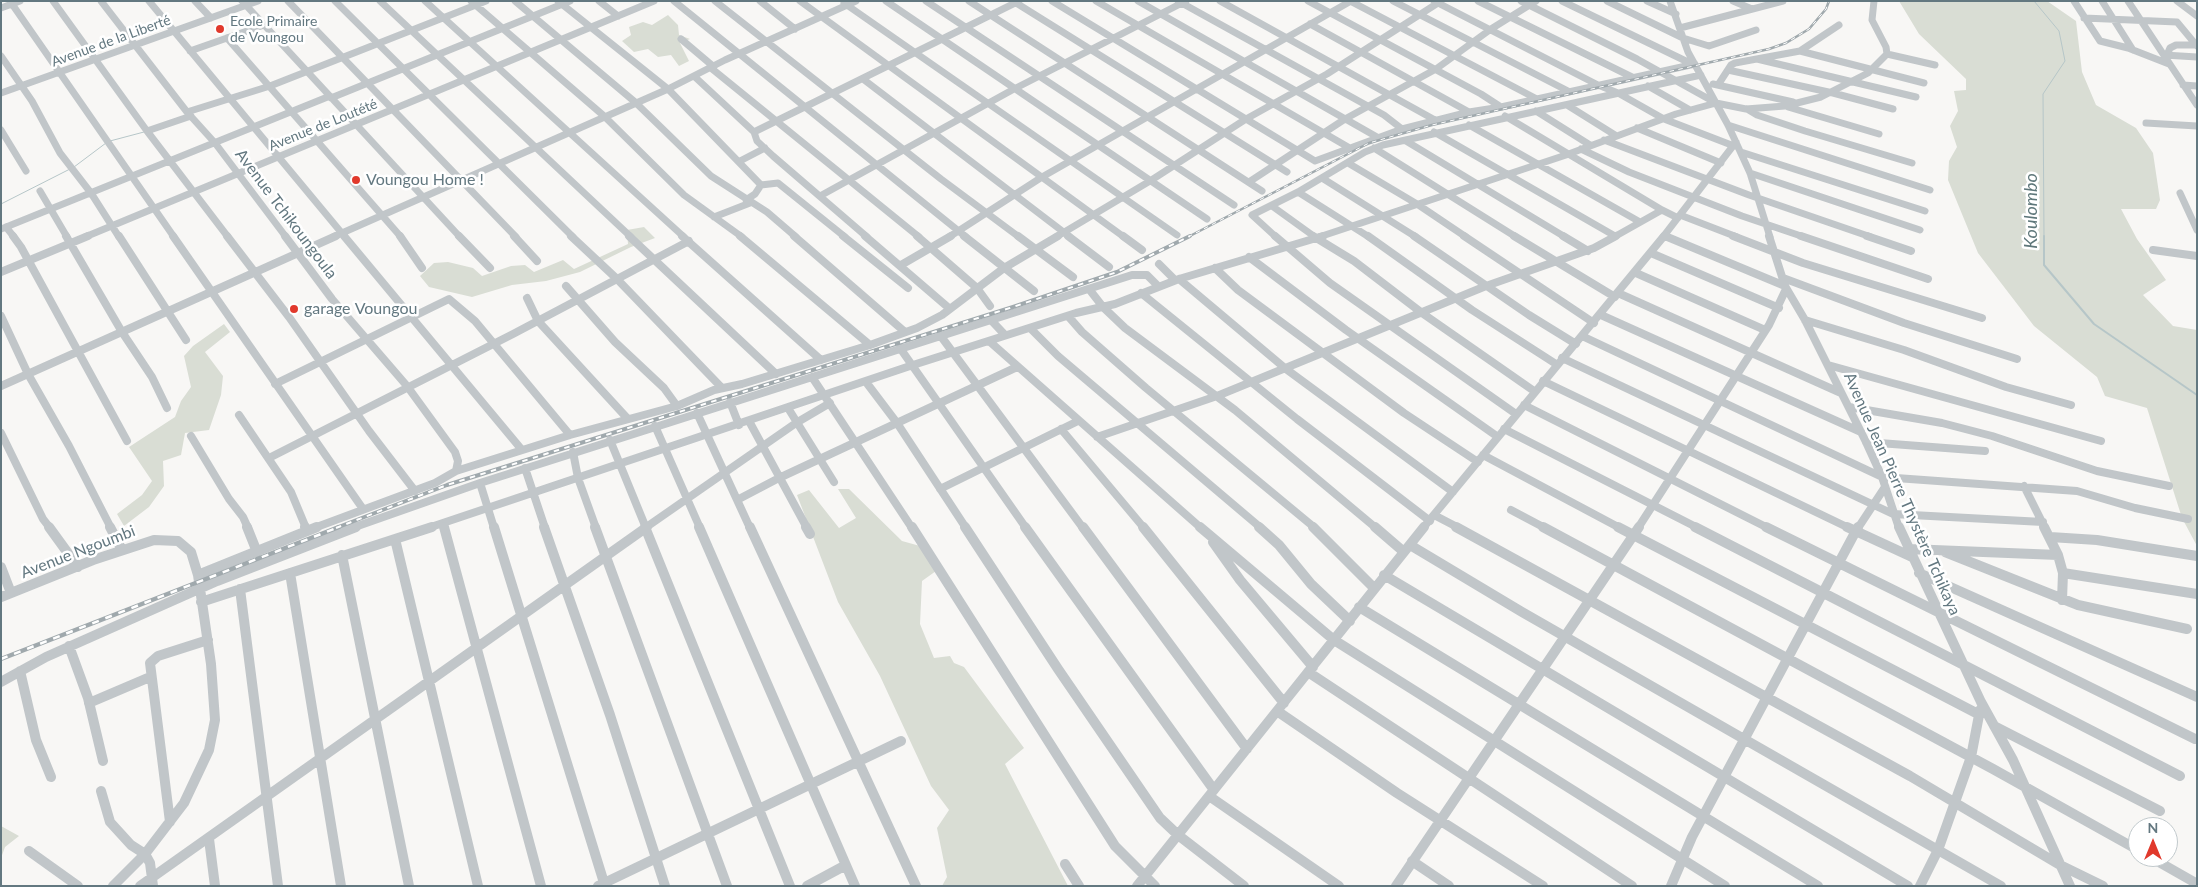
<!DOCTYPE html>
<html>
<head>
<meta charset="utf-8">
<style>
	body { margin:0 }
	#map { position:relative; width:2198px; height:887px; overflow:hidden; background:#f8f7f5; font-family:Lato,sans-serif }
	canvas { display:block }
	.frame { position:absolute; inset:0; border:2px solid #637880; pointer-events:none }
	.north { position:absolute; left:2128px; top:817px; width:50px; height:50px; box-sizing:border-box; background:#fff; border:1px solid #c1c9cc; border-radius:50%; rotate:0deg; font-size:14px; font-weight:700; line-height:20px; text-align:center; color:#637880 }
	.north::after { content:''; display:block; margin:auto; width:18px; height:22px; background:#e1392c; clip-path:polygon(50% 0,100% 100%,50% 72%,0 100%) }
</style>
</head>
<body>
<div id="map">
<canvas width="2198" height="887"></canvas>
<div class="frame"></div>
<div class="north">N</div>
</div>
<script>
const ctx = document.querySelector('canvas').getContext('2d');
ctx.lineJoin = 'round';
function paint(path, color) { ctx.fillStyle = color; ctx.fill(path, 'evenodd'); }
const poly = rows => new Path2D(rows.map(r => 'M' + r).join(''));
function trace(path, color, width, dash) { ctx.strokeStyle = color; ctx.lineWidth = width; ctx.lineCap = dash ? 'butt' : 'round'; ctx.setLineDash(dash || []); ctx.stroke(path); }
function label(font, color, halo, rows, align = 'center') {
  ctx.font = font + ' Lato,sans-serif'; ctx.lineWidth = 5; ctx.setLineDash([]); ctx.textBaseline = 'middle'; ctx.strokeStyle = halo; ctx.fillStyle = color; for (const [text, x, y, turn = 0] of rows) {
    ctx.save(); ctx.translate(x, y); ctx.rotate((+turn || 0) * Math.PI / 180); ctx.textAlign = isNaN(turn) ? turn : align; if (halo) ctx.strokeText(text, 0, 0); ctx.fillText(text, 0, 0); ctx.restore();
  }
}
const green = poly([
	[1899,1,2047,1,2076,21,2082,72,2096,105,2136,128,2153,153,2160,200,2156,209,2121,209,2137,239,2166,280,2143,295,2173,326,2197,330,2197,546,2182,518,2147,408,2105,396,2097,377,2034,326,1978,253,1948,180,1949,161,1957,147,1950,126,1958,111,1954,91,1966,90,1966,79,1919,34],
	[668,15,678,25,679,35,690,39,680,43,689,61,679,66,671,55,658,57,648,49,634,52,622,41,631,35,629,27,643,22,652,25],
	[644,227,655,238,631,247,580,272,546,281,512,285,472,297,429,287,420,276,434,263,448,262,473,268,482,276,511,266,525,265,534,272,563,260,574,269,628,244,627,230],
	[224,324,230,332,205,352,223,376,221,395,209,430,185,433,181,455,163,461,164,486,149,507,124,526,117,514,142,495,152,481,129,447,175,417,181,401,191,387,184,356,193,346],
	[838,489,849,489,902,541,920,546,936,571,922,581,920,624,934,658,950,656,954,663,964,667,1024,748,1005,764,1068,886,942,886,947,877,937,828,949,810,931,786,880,676,838,602,797,495,809,490,839,528,856,518],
	[1,826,19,836,5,847,1,858]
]);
const streamFar1 = poly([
	[2034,1,2059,31,2065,61,2043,94,2044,237],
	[110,141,144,132],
	[74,167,106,143],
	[1,204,70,169]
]);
const stream = poly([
	[2044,236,2044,265,2094,324,2197,395]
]);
const minorFar2 = poly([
	[53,1,147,131,228,237],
	[101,1,187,112,215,143,286,237],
	[149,1,345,237],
	[195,1,211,18],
	[242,1,460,237],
	[288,1,516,237],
	[335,1,573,237],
	[380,1,631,237],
	[425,1,684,237],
	[471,1,604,116,684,195,742,237],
	[515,1,635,102,711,176,767,212,796,237],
	[558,1,668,89,761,185,778,183,845,237],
	[599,1,618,16],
	[674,1,966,237],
	[715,1,941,179,1019,237],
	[760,1,795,29],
	[800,1,1124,237],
	[886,1,1207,219],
	[926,1,1234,205],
	[969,1,1262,191],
	[1013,1,1287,172],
	[1052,1,1315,161,1402,129,1469,112,1501,107],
	[1096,1,1348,147],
	[1138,1,1377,137],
	[1178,1,1384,115,1402,129],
	[1220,1,1435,120],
	[1308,1,1481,94,1501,107,1695,64],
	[1350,1,1535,98],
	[1393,1,1568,91],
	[1434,1,1598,85,1618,93,1664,119,1734,146],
	[1478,1,1632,77],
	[1521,1,1637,59,1716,103,1746,109,1785,106,1821,97,1868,73,1887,54,1886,47,1872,20,1874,1],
	[1562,1,1692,64],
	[1607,1,1683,38,1709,46,1756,30],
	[1647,1,1676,14],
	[1670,1,1688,52,1728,125,1750,173,1770,237],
	[1733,1,1752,9],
	[2074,1,2100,41,2128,48,2169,64],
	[2102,1,2133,50],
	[2128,1,2197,105],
	[2177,1,2197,16],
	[844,3,1177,235],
	[12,4,174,237],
	[1,8,20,1],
	[2084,18,2177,22,2197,46],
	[1310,24,1469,112],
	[1680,28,1783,1],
	[227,38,401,237],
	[681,39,714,67],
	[190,51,264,25],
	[1800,51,1924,83],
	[1887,54,1935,65],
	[2164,55,2197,57],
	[2167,55,2170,48,2176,45,2197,45],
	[1,56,32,101,60,153,91,193,119,237],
	[1757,59,1916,97],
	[711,68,919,237],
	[1728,70,1833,93,1893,109],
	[695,77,754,132,757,141,773,156,867,237],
	[863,79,1070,237],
	[1713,84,1793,102],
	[1718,85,1731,65,1735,63,1800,51,1839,25],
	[2183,85,2197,86],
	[1648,86,1690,110],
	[1,93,258,1],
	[331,98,570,1],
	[1567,105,1615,135],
	[1788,107,1879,134],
	[1747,109,1757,115,1805,131,1912,163],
	[1536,111,1590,145],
	[187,112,270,86,486,1],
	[1505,116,1662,210],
	[2146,123,2197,126],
	[1469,125,1640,222],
	[1728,125,1930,190],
	[1637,128,1721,163],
	[1,130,26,171],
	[147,131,191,116],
	[754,132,1019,1],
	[1434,132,1615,236],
	[1604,140,1749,195,1871,237],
	[1406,141,1565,237],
	[1374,148,1516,237],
	[1581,149,1629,172,1742,216,1804,237],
	[1741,152,1925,211],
	[740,161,765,148],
	[1348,163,1417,204,1466,237],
	[1750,173,1920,230],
	[1322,178,1416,237],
	[1249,182,1345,119,1436,69,1491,29,1536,1],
	[40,191,67,237],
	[1298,192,1369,237],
	[2180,193,2197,230],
	[820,196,1014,89,1186,1],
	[746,200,755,194,761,185],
	[1272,206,1315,237],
	[1680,215,1737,237],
	[714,217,750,203],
	[6,227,14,237],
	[1,229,330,96],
	[1665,236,1668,237],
	[85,237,654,1],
	[333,237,668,89,725,60,856,1],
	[949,237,1042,177,1351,1],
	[1056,237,1150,181,1246,119,1327,74,1441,1],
	[1276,237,1252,215,1298,192,1365,152,1383,145,1701,75],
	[1319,237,1566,155,1676,114,1716,103],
	[1614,237,1662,210,1678,218],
	[1663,237,1736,142]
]);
const minorFar1 = poly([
	[13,236,21,247,127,441],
	[66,236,122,332,152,377,167,408],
	[119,236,186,340],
	[173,236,363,509],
	[227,236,289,317,369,431,415,491],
	[285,236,332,299,407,386,455,452,458,461,456,471],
	[344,236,522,450],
	[400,236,422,268],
	[459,236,490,268],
	[514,236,537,261],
	[571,236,617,279,722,388],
	[629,236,776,374],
	[682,236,821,360],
	[740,236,870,345],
	[794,236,905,332],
	[843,236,908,288],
	[865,236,950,309],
	[917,236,977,288,990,306],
	[964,236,1034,291],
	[1018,236,1073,277],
	[1068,236,1109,267],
	[1123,236,1142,250],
	[1275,236,1330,283,1516,414],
	[1313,236,1354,261,1422,313,1534,391],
	[1368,236,1472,310,1556,364],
	[1414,236,1529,315,1576,344],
	[1464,236,1594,323],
	[1514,236,1615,297],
	[1563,236,1588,251],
	[1665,236,1785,286],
	[1733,236,1803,263,1982,318],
	[1769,236,1785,286,1805,320,1866,442,1882,477,1899,528],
	[1801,236,1928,279],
	[1867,236,1911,251],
	[2153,250,2197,256],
	[1651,253,1779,308],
	[1249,257,1346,330,1498,437],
	[1159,264,1175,280],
	[901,265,951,236],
	[1215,268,1238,290,1404,413,1478,462],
	[1,272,88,236],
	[1636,273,1765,330],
	[1783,278,1904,323,2017,359],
	[1179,279,1286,369,1453,492],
	[566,286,615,342,664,388,677,406],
	[1089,289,1103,307,1125,328,1235,410,1376,528],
	[1141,293,1297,419,1430,521],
	[1618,293,1841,393],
	[527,298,538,321,627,418],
	[1601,315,1861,432],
	[1,316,28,374,69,446,111,528],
	[1068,316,1082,332,1146,388,1315,528],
	[990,319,1005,335],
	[1805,320,1904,350,2006,387,2071,405],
	[1030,328,1058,356,1261,528],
	[940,335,1083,528],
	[1582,336,1882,477,2077,491,2135,508,2188,519],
	[989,341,1201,528],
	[900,348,1026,528],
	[1562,358,1893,514,2043,522],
	[1828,365,2101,441],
	[812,377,912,528],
	[1543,381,1849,528],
	[866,382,897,423,966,528],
	[275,384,449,299,475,321,570,435],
	[1,386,336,236],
	[730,402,739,425],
	[1524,405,1768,528],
	[1849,407,1942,423,1992,436,2097,471,2169,486],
	[788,408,834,482],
	[697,413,750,528],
	[239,415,291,492,306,528],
	[749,421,807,528],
	[655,426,700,528],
	[1061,429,1144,528],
	[1504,429,1698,528],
	[1,433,43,519,50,528],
	[191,436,229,499,243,517,248,528],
	[1097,437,1217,396,1486,286,1594,248,1616,236],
	[610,440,646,528],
	[1866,442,1985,451],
	[573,452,578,478,596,528],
	[1483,455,1620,528],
	[269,458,513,334,689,241],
	[525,468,545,528],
	[480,483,494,528],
	[2024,486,2045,528],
	[940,489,1078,421],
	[737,500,779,478,1017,367],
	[1511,510,1545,528],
	[1434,515,1459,528],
	[443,524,444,528],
	[314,528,435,483,456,471,570,435,677,406,714,390,742,384,870,345,917,328,942,315,1004,268,1058,236],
	[352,528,480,483,1132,275,1147,275,1158,286],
	[428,528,913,365,1076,313,1115,304,1179,279,1323,236],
	[645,528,796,423,830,403],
	[1423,528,1664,236],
	[1638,528,1769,325,1786,289],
	[1858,528,1885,487]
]);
const minor = poly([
	[49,527,78,567],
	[110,527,122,550],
	[247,527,257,552],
	[305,527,307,531],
	[444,527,541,886],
	[494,527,605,886],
	[544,527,610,715,665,886],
	[595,527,727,886],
	[645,527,790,886],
	[699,527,855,886],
	[750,527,916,886],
	[806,527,810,534],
	[912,527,1115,846,1155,886],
	[965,527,1058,669,1160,818,1178,835,1244,886],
	[1025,527,1214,790],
	[1083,527,1247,749],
	[1143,527,1284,703],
	[1200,527,1334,640,1725,886],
	[1259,527,1279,545,1311,584,1350,621],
	[1313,527,1374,588],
	[1375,527,1404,552],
	[1456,527,1910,776,2060,865,2103,886],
	[1543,527,1993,769,2138,850],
	[1618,527,1980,715],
	[1695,527,2180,776],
	[1766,527,2195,739],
	[1847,527,1912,557],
	[1899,527,1981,702,2013,760,2070,886],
	[2044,527,2058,555,2063,573,2062,600],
	[2050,537,2097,540,2197,556],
	[395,539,478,886],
	[1213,542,1240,580,1313,667],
	[1410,545,1522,612,2001,886],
	[1909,549,2058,555],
	[1945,552,2078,605,2187,629],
	[342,555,409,886],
	[1,567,11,593],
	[290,573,341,886],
	[1919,573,2197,697],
	[2063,573,2197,594],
	[198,575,317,527],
	[1384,575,1908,886],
	[240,589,278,886],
	[1,597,93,560,154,540,178,541,191,552,198,575,211,664,215,720,209,750,184,803,145,854,113,886],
	[201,602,432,527],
	[1359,607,1818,886],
	[69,646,88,698,103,761],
	[20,671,36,740,51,777],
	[1308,672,1632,886],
	[1,682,46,657,217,581,356,527],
	[89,703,150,677],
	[1277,711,1397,793,1543,886],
	[1994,726,2160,811],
	[101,791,110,822,131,845,145,854,150,863,153,886],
	[1209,796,1339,886],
	[170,822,150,663,158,656,208,640],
	[209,839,215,886],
	[29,851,78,886],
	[2150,857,2194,882],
	[1412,861,1449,886],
	[1065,864,1079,886],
	[140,886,647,527],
	[598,886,901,741],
	[807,886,846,865],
	[1137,886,1424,527],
	[1396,886,1639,527],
	[1671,886,1692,837,1858,527],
	[1920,886,1938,850,1971,757,1980,710]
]);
const railFar2 = poly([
	[1188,237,1369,143,1432,125,1769,49,1786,43,1809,29,1826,9,1829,1]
]);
const railFar1 = poly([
	[336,528,447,485,1013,307,1117,272,1190,236]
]);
const rail = poly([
	[1,659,339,527]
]);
const markers = [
	[220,29,5,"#e1392c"],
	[356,180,5,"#e1392c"],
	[294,309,5,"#e1392c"]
];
const farPoinames = [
	["Ecole Primaire",230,21],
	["de Voungou",230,37]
];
const farStreetnames = [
	["Avenue de la Liberté",111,41,-20],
	["Avenue de Loutété",323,125,-22]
];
const poiNames = [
	["Voungou Home !",366,180],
	["garage Voungou",304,309]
];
const streetNames = [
	["Avenue Tchikoungoula",286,214,53],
	["Avenue Jean Pierre Thystère Tchikaya",1902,494,66],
	["Avenue Ngoumbi",78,552,-21]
];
const waterNames = [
	["Koulombo",2031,211,-90]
];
paint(green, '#d9ddd4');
trace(streamFar1, '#b6c6c8', 1);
trace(stream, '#b6c6c8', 2);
trace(minorFar2, '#c1c6c9', 7);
trace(minorFar1, '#c1c6c9', 8);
trace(minor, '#c1c6c9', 10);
trace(railFar2, '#a0a9ad', 2.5);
trace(railFar1, '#a0a9ad', 4);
trace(rail, '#a0a9ad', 4.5);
trace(railFar2, '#fff', 1, [4.5]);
trace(railFar1, '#fff', 2, [5.5]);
trace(rail, '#fff', 2.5, [7]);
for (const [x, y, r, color] of markers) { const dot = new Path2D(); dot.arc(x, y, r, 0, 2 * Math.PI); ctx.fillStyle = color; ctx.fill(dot); trace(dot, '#fff', 2); }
label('14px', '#637880', '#fff', farPoinames, 'left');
label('14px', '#637880', '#fff', farStreetnames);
label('16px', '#637880', '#fff', poiNames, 'left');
label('16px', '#637880', '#fff', streetNames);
label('italic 18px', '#5e777a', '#fff', waterNames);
</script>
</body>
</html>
